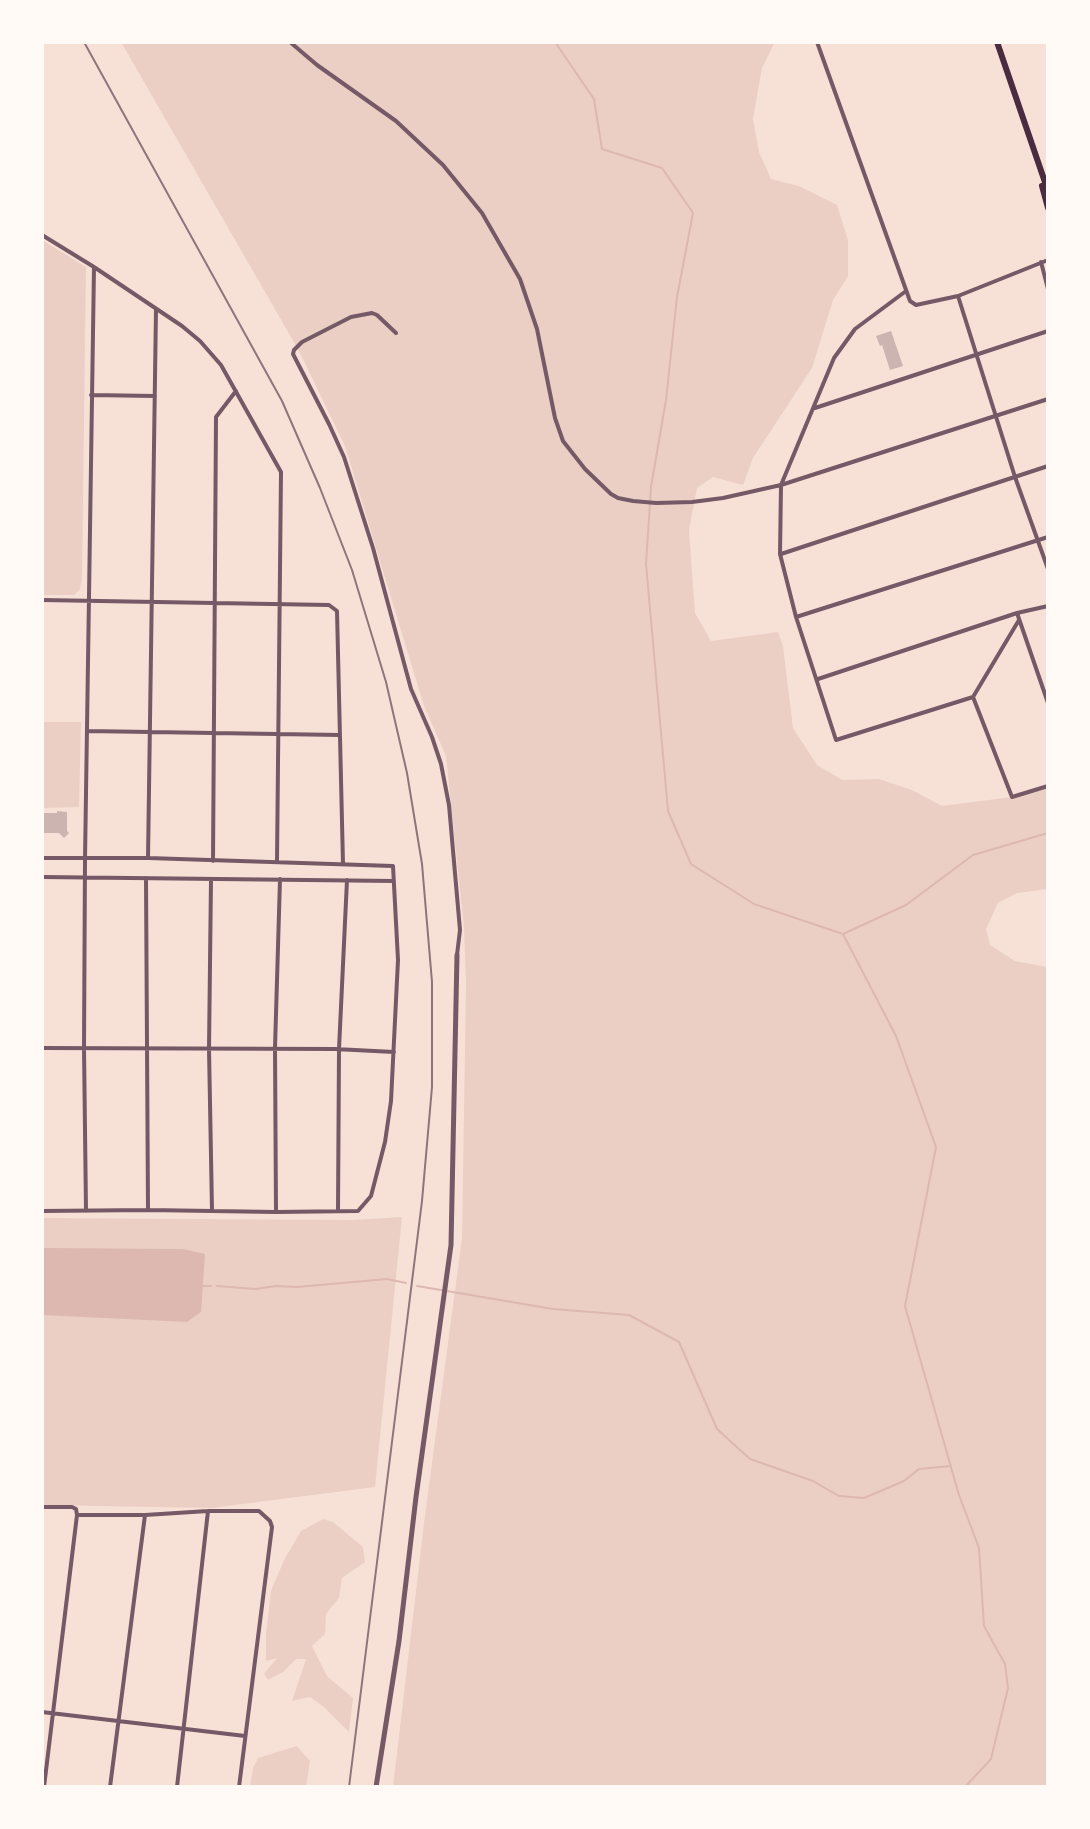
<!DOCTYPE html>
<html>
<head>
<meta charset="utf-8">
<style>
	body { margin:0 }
	#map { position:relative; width:1090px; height:1829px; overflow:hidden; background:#f7e1d7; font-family:"Golos Text",sans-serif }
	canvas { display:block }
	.frame { position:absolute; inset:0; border:44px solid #fffaf5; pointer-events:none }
</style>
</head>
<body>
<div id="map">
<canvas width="1090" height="1829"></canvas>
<div class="frame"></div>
</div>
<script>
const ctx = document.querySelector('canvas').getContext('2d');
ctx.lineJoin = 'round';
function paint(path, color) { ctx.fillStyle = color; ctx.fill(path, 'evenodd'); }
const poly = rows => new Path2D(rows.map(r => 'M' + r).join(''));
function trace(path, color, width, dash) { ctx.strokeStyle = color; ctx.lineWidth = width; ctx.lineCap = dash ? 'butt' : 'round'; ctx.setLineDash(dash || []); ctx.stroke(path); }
const green = poly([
	[121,42,775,42,762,68,753,119,759,152,771,179,799,186,837,205,848,240,848,276,833,300,812,368,753,458,743,485,713,477,697,488,689,530,695,613,711,641,778,632,783,646,793,728,817,765,842,780,879,779,912,790,942,806,1012,797,1048,786,1048,889,1017,893,998,903,986,929,990,945,1015,961,1048,967,1048,1787,393,1787,424,1523,462,1238,466,984,464,928,446,756,424,706,345,446,299,351],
	[42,240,86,267,82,579,80,589,74,595,42,595],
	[42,722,81,722,79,807,42,808],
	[402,1217,375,1487,212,1508,42,1505,42,1218,352,1220],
	[323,1519,333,1522,363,1547,365,1562,342,1578,339,1598,326,1614,325,1634,312,1646,327,1676,353,1698,349,1732,324,1707,310,1697,292,1701,306,1659,296,1659,283,1672,268,1680,264,1674,277,1658,266,1661,266,1634,271,1591,284,1560,301,1531],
	[297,1746,310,1761,306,1787,250,1787,253,1768,258,1758]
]);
const water = poly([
	[42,1248,183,1249,205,1254,201,1312,187,1322,42,1315]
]);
const stream = poly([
	[555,42,594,99,602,149,662,168,693,213,677,297,666,400,651,487,646,564,668,811,691,864,754,904,843,934,896,1036,936,1147,905,1306,959,1495,979,1548,984,1626,1005,1664,1008,1688,991,1759,965,1787],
	[843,934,906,905,973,855,1048,833],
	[203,1286,211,1286],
	[217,1286,255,1289,276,1286,297,1287,387,1279,406,1283],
	[417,1286,553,1309,629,1315,679,1342,717,1429,750,1459,813,1481,839,1496,864,1498,904,1481,919,1469,950,1466]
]);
const building = poly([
	[891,331,903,366,890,370,882,345,880,346,876,336],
	[57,811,67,812,67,831,69,833,64,838,59,833,42,833,42,813,57,813]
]);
const minor = poly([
	[290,42,317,65,396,121,443,165,482,213,520,279,537,329,555,418,563,441,585,469,611,494,618,498,633,501,656,503,692,502,723,498,781,485,1048,399],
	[817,42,910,301,916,305,958,296,1048,260],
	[42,235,94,267,182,326,200,341,221,365,281,472,277,861],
	[1041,262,1048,289],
	[906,291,855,329,834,358,781,485,780,554,796,617,836,740,973,697],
	[958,296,1015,477,1048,569],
	[396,333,377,315,372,313,351,317,302,342,294,350,293,354,329,424,344,457,373,548,411,689,432,737,441,764,449,805,460,930,457,955],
	[91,395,155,396],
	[815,408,1048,331],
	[781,554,1048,466],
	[42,600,329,605,337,611,343,864],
	[1017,613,1048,703],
	[796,617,1048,537],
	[818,679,1017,613,1048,606],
	[973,697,1012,797,1048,786],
	[973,697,1019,620],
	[87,731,340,735],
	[42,858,148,858,393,866,398,960,391,1101,385,1142,371,1196,358,1211,276,1212,148,1210,42,1211],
	[148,858,156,309],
	[213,861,216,417,236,391],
	[42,877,394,881],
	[146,878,148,1210],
	[211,879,209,1049,212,1210],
	[42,1048,335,1049,394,1052],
	[86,1211,84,1048,85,859,94,267],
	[338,1211,339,1049,347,880],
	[276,1212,275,1048,280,879],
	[42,1507,72,1507,76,1509,77,1515,145,1515,208,1511,259,1511,270,1521,272,1527,239,1787],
	[42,1712,245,1736],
	[44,1787,77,1515],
	[110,1787,145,1515],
	[177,1787,208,1511]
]);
const tertiary = poly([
	[376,1787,399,1641,416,1497,451,1245,457,955]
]);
const secondary = poly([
	[997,42,1048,191],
	[1042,186,1048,208]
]);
const rail = poly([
	[84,42,282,401,320,488,352,570,386,682,407,773,422,864,432,982,432,1087,422,1201,349,1787]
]);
paint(green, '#ebcfc5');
paint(water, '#dcb8b0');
trace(stream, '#dcb8b0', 2);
paint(building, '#ccb4b1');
trace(minor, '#755966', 4);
trace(tertiary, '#755966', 5);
trace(secondary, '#4a2c40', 6);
trace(rail, '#8f747c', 2);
</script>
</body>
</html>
